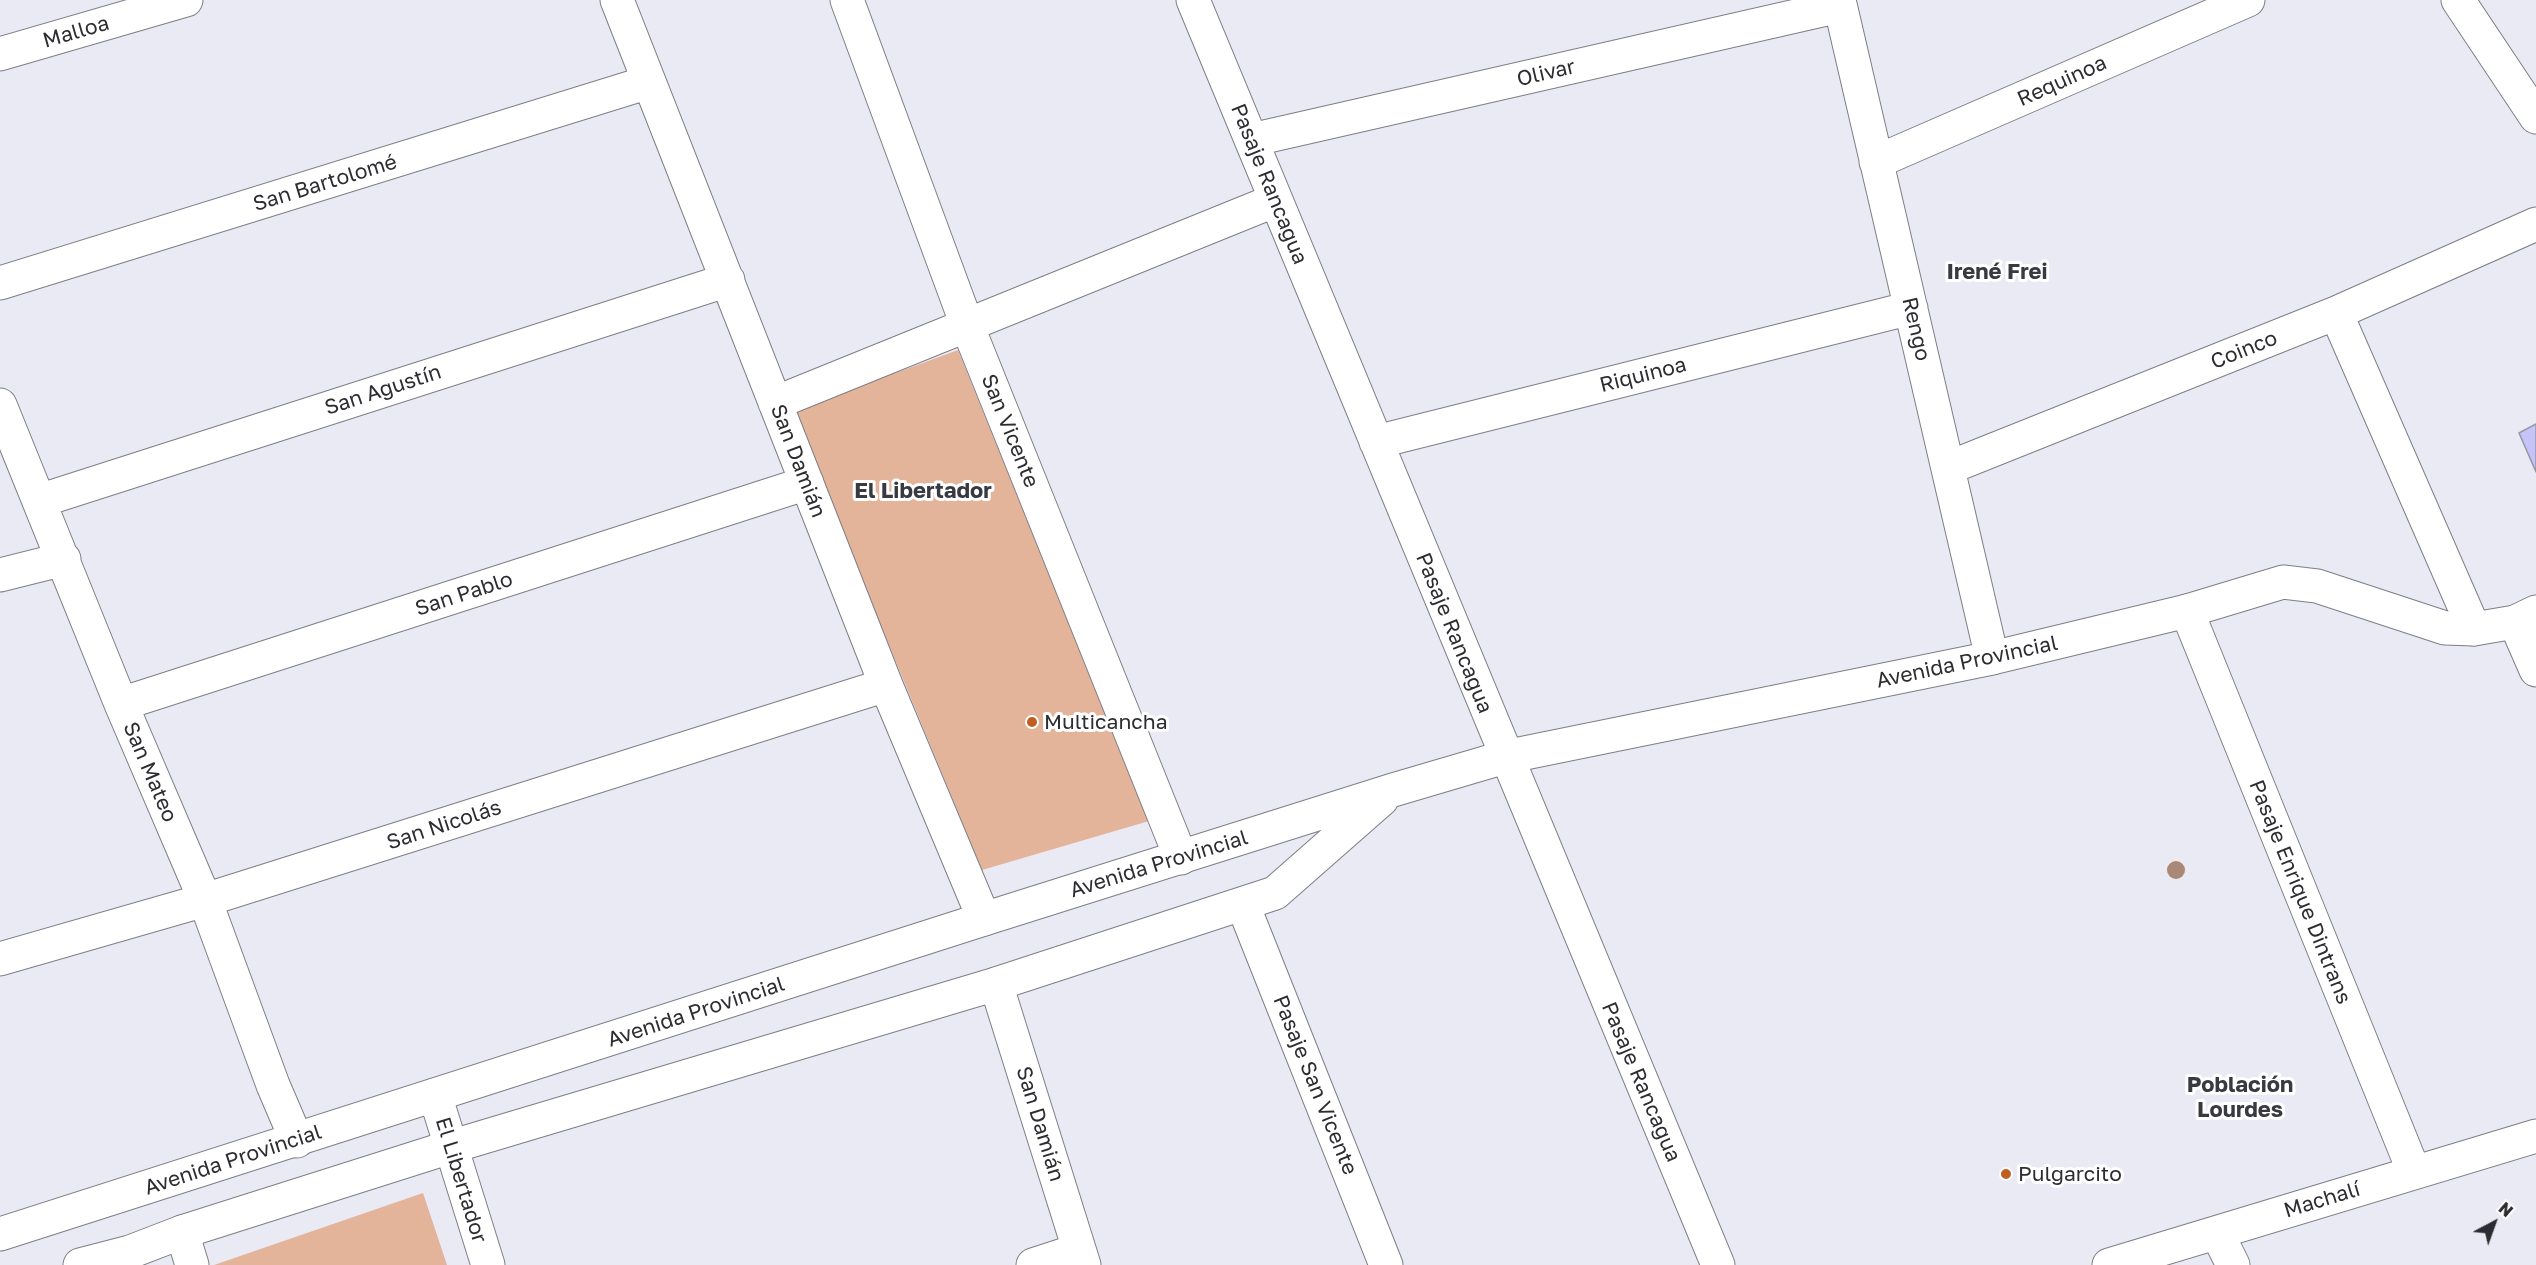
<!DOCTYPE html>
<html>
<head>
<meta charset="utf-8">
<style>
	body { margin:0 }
	#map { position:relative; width:2536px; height:1265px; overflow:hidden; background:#eaeaf5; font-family:"Golos Text",sans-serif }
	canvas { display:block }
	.north { position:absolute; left:2464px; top:1193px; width:60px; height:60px; -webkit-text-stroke:4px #fff; paint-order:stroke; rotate:41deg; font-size:16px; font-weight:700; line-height:24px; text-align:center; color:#2d2d31 }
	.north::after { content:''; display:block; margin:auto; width:21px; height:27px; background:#2d2d31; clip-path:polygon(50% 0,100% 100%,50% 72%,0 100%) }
</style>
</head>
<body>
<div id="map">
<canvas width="2536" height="1265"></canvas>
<div class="north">N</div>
</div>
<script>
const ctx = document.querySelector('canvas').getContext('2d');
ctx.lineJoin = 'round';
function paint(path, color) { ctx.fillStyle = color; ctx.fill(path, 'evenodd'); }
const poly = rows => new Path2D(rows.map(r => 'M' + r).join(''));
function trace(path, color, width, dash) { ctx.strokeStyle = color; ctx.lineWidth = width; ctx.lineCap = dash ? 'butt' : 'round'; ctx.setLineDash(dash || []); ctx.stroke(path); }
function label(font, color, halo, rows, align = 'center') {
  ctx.font = font + ' "Golos Text",sans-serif'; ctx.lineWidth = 6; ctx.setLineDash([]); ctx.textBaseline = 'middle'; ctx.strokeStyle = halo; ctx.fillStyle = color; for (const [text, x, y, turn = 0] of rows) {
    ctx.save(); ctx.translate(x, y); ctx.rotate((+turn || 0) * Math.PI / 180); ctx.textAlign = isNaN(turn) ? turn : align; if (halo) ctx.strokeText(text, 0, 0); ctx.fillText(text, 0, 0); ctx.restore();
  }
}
const green = poly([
	[958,350,1149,821,982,870,792,411],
	[423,1193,447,1265,214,1265]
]);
const building = poly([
	[2536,424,2536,472,2519,433,2536,424]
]);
const street = poly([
	[617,0,886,685,984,919],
	[847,0,967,325,1181,858],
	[1193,0,1718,1265],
	[1839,0,1992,658],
	[2458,0,2536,117],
	[0,54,186,0],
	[1251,140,1840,6],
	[1876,162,2248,0],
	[0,283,649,82],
	[2336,313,2474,629],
	[775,403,1276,200],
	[0,405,121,704,205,900,273,1085,297,1141],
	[1376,442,1911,308],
	[1948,468,2336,313,2536,224],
	[39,501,728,280],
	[0,575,64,559],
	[2187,611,2414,1172],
	[2515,622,2536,670],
	[121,704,807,483],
	[1243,905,1386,1265],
	[0,959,205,900,886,685],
	[996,984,1084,1265],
	[435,1095,488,1265],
	[182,1232,192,1265],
	[2217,1233,2233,1265],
	[1033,1265,1079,1250],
	[2109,1265,2536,1136]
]);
const secondary = poly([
	[0,1234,984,919,1393,790,1505,757,1992,658,2187,611,2283,582,2317,586,2445,628,2474,629,2515,622,2536,612],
	[80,1265,130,1252,182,1232,450,1147,996,984,1275,893,1382,799]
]);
const trees = [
	[2176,870]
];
const markers = [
	[1032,722,6,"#c15f22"],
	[2006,1174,6,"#c15f22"]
];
const streetNames = [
	["Malloa",76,32,-16],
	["Olivar",1546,73,-13],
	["Requinoa",2062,81,-24],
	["San Bartolomé",325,183,-17],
	["Pasaje Rancagua",1269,184,68],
	["Rengo",1916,329,77],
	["Coinco",2244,350,-22],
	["Riquinoa",1643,375,-14],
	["San Agustín",383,390,-18],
	["San Vicente",1010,431,68],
	["San Damián",798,461,69],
	["San Pablo",464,594,-18],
	["Pasaje Rancagua",1454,633,68],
	["Avenida Provincial",1967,662,-12],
	["San Mateo",150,772,67],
	["San Nicolás",444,825,-18],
	["Avenida Provincial",1159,864,-17],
	["Pasaje Enrique Dintrans",2300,892,68],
	["Avenida Provincial",696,1012,-18],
	["Pasaje Rancagua",1641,1082,67],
	["Pasaje San Vicente",1315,1085,68],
	["San Damián",1040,1124,73],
	["Avenida Provincial",233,1160,-18],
	["El Libertador",461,1180,73],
	["Machalí",2322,1200,-17]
];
const poiNames = [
	["Multicancha",1044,722],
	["Pulgarcito",2018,1174]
];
const neighbourhoodNames = [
	["Irené Frei",1997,272],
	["El Libertador",923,491],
	["Población",2240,1085],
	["Lourdes",2240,1110]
];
paint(green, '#e3b39a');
paint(building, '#c6c3fb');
trace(building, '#9797a1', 1.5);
trace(street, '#7e7e87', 35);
trace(secondary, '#7e7e87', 35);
trace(street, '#fff', 33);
trace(secondary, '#fff', 33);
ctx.fillStyle = '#aa8876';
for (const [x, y] of trees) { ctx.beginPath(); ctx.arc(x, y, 9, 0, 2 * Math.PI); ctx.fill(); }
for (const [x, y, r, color] of markers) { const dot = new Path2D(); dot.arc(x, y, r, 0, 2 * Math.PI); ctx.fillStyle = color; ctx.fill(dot); trace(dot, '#fff', 2); }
label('21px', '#2d2d31', '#fff', streetNames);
label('21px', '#2d2d31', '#fff', poiNames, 'left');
label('bold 22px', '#393941', '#fff', neighbourhoodNames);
</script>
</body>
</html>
